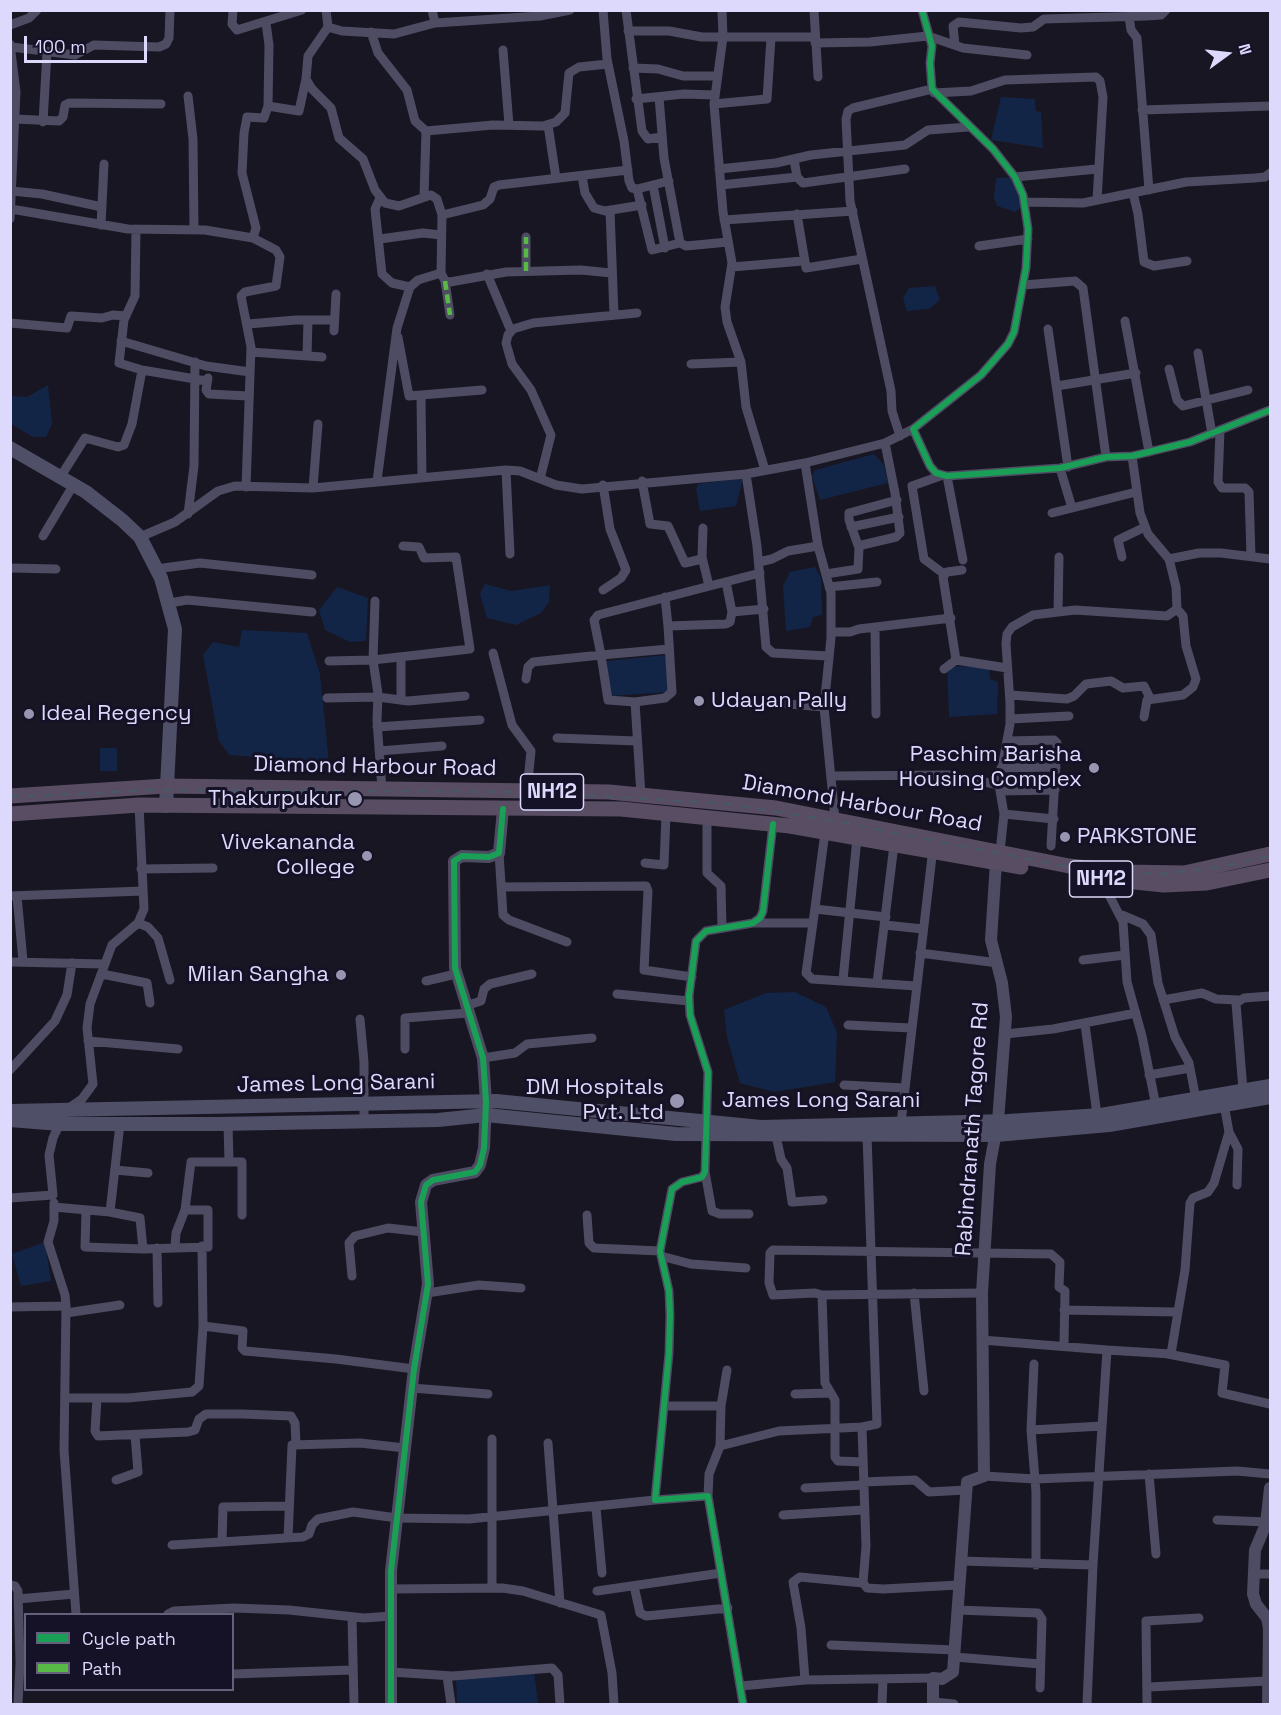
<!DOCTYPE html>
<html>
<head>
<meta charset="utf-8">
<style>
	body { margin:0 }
	#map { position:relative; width:1281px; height:1715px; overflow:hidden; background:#181622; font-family:"Space Grotesk",sans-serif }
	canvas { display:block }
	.frame { position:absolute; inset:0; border:12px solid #ddd9fd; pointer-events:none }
	.legend { position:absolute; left:24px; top:1613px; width:210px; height:78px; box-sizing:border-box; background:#151127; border:2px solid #65617d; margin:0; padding:8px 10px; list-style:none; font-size:18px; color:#ddd9fd }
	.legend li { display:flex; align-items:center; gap:12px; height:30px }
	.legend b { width:30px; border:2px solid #65617d }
	.north { position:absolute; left:1197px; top:24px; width:60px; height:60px; -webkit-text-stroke:4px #151127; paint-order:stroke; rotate:75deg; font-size:16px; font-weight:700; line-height:24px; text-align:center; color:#ddd9fd }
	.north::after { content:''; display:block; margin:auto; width:21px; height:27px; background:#ddd9fd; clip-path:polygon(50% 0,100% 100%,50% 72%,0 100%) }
	.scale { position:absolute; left:24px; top:36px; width:123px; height:27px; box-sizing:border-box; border:3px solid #ddd9fd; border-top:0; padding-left:8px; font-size:18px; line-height:21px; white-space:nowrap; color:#ddd9fd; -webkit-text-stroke:4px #151127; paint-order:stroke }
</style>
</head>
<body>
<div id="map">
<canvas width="1281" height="1715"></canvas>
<div class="frame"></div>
<ul class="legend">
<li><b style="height:8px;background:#1a9f57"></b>Cycle path</li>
<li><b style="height:8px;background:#58b947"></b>Path</li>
</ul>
<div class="north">N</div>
<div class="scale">100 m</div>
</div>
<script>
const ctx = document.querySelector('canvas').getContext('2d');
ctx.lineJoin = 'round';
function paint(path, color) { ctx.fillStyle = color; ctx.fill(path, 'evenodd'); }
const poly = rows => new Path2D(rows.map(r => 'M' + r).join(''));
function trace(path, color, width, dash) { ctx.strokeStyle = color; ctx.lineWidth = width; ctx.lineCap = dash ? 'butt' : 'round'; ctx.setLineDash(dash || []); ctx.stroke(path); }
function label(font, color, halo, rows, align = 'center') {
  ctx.font = font + ' "Space Grotesk",sans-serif'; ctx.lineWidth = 6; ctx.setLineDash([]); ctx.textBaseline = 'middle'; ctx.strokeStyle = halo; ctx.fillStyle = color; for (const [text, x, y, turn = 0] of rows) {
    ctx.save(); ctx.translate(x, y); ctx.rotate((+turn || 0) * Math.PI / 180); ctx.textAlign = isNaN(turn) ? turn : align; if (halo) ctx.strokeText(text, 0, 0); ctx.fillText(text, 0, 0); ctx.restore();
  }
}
const water = poly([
	[1001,97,1035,99,1036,111,1041,112,1043,148,991,140],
	[1014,177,1022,207,1015,212,997,206,994,198,996,178],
	[935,286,940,300,929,309,907,311,903,298,909,288],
	[48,385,52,424,46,437,33,437,11,424,11,396,27,397],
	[874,454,884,465,888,483,820,500,812,476,815,470],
	[743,478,736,506,700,511,696,489,698,484],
	[815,567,821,578,822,615,813,617,810,627,786,631,783,586,790,572],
	[485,584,511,591,550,585,549,602,541,613,516,625,487,618,480,594],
	[337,587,368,598,366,641,350,642,325,630,319,610],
	[242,630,307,633,320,674,329,763,229,755,219,741,203,655,213,642,239,647],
	[667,655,669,692,610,696,607,661],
	[947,666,989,667,990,679,998,682,997,714,949,717],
	[100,748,117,748,117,771,100,771],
	[795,992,826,1007,837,1033,835,1082,774,1092,740,1083,727,1037,724,1010,766,993],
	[45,1242,51,1281,21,1286,12,1254],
	[534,1671,538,1704,457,1704,456,1677]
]);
const minor = poly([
	[233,10,232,24,237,30,302,10],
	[326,10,328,27,308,56,306,79,312,89,331,108,339,138,363,159,375,190,385,203,399,206,431,195,437,199,442,215,441,273,418,280,410,287,397,328,377,481],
	[432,10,435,23],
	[603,10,607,59,624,141,629,181,632,188,637,189,669,181],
	[626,10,642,131,648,139,662,137],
	[722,10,723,37,714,104,723,212,732,263,725,307,727,322,741,362,746,407,765,470],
	[814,10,818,77],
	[922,10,932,46,930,63,932,89,993,149,1015,177,1023,195,1028,229,1026,268,1014,332,1008,344,981,375,913,429,930,466,936,473,947,476,1060,468,1106,457,1132,456,1190,442,1270,410],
	[1129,17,1131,30,1137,38,1149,190],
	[266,23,269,45,268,106,299,111,306,79],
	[10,25,29,18,37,10],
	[328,27,342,31,394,34,435,23,540,16,570,10],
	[628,31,669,31,702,37,815,37],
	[371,32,378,53,407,90,415,121,426,131,424,197],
	[815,43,870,42,928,36,963,48,1027,55],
	[10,44,16,92,10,219],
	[955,45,953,26,959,22,1021,28,1033,27,1044,19,1147,16,1161,15,1166,10],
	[12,47,75,55,94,45,159,47,166,44,169,38,170,10],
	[503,50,509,125],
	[633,68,658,69,683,76,718,76],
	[934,93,971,91,1005,80,1096,77,1100,81,1103,97,1097,200],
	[188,96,193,139,194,229],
	[659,97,664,158,680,243,686,246,728,242],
	[636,99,684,94,715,95],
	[714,104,767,99,771,38],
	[1142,110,1270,106],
	[14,119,59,121,63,117,65,105,69,103,161,104],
	[43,122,47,52],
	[548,125,556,178],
	[426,131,493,125,543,126,556,122,565,113,569,73,579,67,608,64],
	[794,159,797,177,803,183,905,169],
	[719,169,776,163,811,155,905,145,928,130,968,127],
	[582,176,585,193,594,208,605,211,642,205],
	[1015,177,1097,169],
	[653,185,665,248],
	[721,185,797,177],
	[637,189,652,250,680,243],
	[11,191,42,194,102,207],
	[1133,193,1138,214,1144,262,1154,266,1187,261],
	[380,198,375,209,382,274,392,283,410,287],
	[1024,202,1083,203,1186,182,1255,178,1265,177,1270,173],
	[11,209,128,229,205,230,253,238,276,250,280,257,276,286,245,292,241,296,251,347,246,487],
	[610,210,614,315],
	[797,214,806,268,862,259],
	[442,215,483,205,490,199,494,187,499,185,628,170],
	[724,220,853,211],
	[101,225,104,164],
	[136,229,135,296,124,320,119,363,142,370,207,381],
	[253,238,256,228,242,173,244,133,247,117,264,118,268,106],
	[380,239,423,233,441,235],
	[979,246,1028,239],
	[732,267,803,261],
	[526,271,526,237],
	[441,273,445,281,450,282,506,272,581,270,611,273],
	[487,274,511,331],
	[445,281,450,315],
	[1023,285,1075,281,1083,288,1106,457],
	[1125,321,1149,452],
	[10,323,67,328,71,316,102,318,113,315,126,316],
	[248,324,296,320,334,320],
	[1048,329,1068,467],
	[334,331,336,294],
	[398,337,409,396,482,390],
	[121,341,206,366,250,372],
	[251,352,322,357],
	[1198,353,1212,434],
	[307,356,308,320],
	[691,364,741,362],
	[1169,369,1177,400,1183,406,1248,390],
	[208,378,206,390,209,394,248,396],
	[1057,386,1136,373],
	[421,396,422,477],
	[1220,431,1218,482,1222,488,1245,488,1249,492,1251,556],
	[900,436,892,411,891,391,850,201,846,119,848,111,853,108,932,89],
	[805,463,746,474,757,546,766,647,773,653,828,656],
	[1060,468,1072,508],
	[506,470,510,554],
	[943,475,912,486,924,559,944,574],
	[61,476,85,438,118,447,124,445,132,424,142,370],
	[947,476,963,560],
	[540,479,551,435,531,390,512,364,506,343,508,335,513,329,533,323,637,313],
	[642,481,650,524,668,526,685,563,702,559],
	[313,488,318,424],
	[1052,513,1136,492],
	[188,514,194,466,195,362],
	[851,527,899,517],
	[703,528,702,557,709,586],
	[43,536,74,484],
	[140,537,175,522,218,491,235,486,313,488,506,470,520,471,556,485,582,489,746,474],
	[859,548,849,520,849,513,897,500],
	[1122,557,1118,540,1145,527],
	[1169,559,1199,553,1221,553,1270,559],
	[759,562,772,559,788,551,818,546],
	[10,568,56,569],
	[156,569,200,563,312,575],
	[826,574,858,569,859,548,862,545,896,537,900,533,895,493,885,443],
	[726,582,732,612],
	[829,587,877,582],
	[603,590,621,578,626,570,610,529,603,485],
	[665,597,668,626],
	[375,601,373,660,378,694,377,721,382,789],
	[170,603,187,600,312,612],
	[1058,612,1059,557],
	[875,628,876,714],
	[831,632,850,632,859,629,951,618],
	[493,653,512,725,531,751,527,791],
	[401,657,401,698],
	[956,660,943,577,947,572,962,570],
	[329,661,373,660,470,649,456,557,424,558,419,547,403,546],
	[944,669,956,660,1007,668],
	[526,679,528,667,533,662,601,655,594,620,598,615,760,573],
	[1010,695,1067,699,1074,696,1086,684,1111,681,1123,688,1144,686,1150,698],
	[327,698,378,697,408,701,465,696],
	[635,702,608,700,601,655,669,649],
	[766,702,824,707],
	[1144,717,1147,700,1183,695,1193,687,1196,679,1186,646,1183,616,1177,609],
	[1010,719,1069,716],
	[377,727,480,720],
	[557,738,636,741],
	[1007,741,1054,740,1057,743,1051,846],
	[379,751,442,746],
	[1001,768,1056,767],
	[831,776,950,775,999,785],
	[1000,791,1055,790],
	[641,795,635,702,665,698,672,692,668,626,726,624,730,622,732,612,764,609],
	[1004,814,1054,819],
	[707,818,707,873,721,886,722,927],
	[835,819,824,707,831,638,831,593,818,546,805,463,885,443,913,429],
	[1000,852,1004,814,999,785,1010,724,1010,703,1006,644,1007,634,1012,627,1033,615,1075,610,1167,616,1177,609,1176,587,1169,559,1148,534,1140,513,1132,456],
	[499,853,503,915,509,920,567,942],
	[645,863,664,865,666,814],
	[141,869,213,868],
	[1110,880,1109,895,1123,922,1127,982,1142,1036,1156,1106],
	[501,887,646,886,648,891,644,970,692,977],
	[10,896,143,891],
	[17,896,23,961],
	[815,909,886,917],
	[1122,915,1143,924,1151,935,1158,983,1175,1037,1189,1063,1196,1099],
	[138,923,148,927,158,938,170,980],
	[753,923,813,923,806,973,812,979,916,986],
	[813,923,825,832],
	[885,925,923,929],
	[920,953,998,963],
	[1083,960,1125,955],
	[10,962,104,964],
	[102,974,147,983,150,1003],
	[843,980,857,838],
	[426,981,456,974],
	[877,983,894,845],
	[617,994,689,1001],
	[1163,1000,1202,993,1216,999,1238,1000],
	[465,1006,481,1001,484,989,490,984,532,974],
	[360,1019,364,1062,364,1121],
	[1085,1024,1097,1115],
	[848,1025,911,1028],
	[1005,1034,1053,1029,1136,1013],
	[88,1041,178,1049],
	[405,1049,405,1018,468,1013],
	[483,1058,515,1053,527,1044,592,1038],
	[10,1070,55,1021,67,995,72,963],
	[1149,1075,1190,1068],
	[844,1085,905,1088],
	[1243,1090,1236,1003,1244,998,1270,996],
	[901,1123,933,848],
	[228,1124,229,1162],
	[1229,1132,1238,1149,1237,1185],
	[867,1135,877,1424,862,1427,866,1546,863,1583,867,1588,883,1589,959,1585],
	[776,1136,781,1159,787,1168,792,1202,823,1200],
	[115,1170,148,1173],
	[705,1172,712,1211,720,1214,749,1214],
	[10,1198,53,1195,49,1155,53,1138,66,1110,82,1099,93,1084,87,1028,90,1004,112,945,138,923,144,909,139,805],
	[54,1203,54,1221,48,1242,65,1295,66,1306],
	[54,1207,110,1212,120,1124],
	[86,1210,85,1247,143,1249],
	[110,1212,140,1218,143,1249,208,1247,208,1210,185,1210,191,1162,242,1162,242,1215],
	[587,1215,589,1243,594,1248,660,1251],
	[202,1246,203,1326],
	[175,1247,176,1233,185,1210],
	[157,1248,158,1303],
	[661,1256,691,1264,746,1268],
	[352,1276,349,1243,355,1236,388,1228,424,1232],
	[427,1293,479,1285,521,1288],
	[914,1293,924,1391],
	[822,1295,982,1293],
	[10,1307,66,1306,64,1450,76,1614],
	[1064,1310,1177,1312],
	[66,1313,120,1305],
	[982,1340,1107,1350],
	[1168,1354,1225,1365,1222,1393,1270,1404],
	[1034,1364,1031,1430,1036,1492,1036,1565],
	[412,1388,488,1394],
	[795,1394,829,1393],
	[65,1398,128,1398,192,1392,199,1386,203,1326,243,1331,242,1348,245,1351,336,1359,414,1369],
	[97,1398,95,1431,98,1436,188,1432,195,1430,199,1419,206,1414,243,1414,291,1416,295,1423,296,1444],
	[664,1406,721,1406],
	[1031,1430,1102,1426],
	[492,1439,492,1587],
	[548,1443,560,1603],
	[720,1446,721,1406,727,1370],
	[863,1462,838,1461,835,1457,835,1400,825,1383,822,1295,815,1293,773,1295,769,1283,770,1253,773,1250,1051,1254,1060,1262,1059,1287,1065,1291,1064,1345],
	[1149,1474,1156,1554],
	[984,1476,1035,1479,1237,1471,1270,1474],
	[116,1480,138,1472,135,1435],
	[863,1482,915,1480,929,1492,966,1490],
	[805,1488,863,1485],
	[708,1496,709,1474,720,1446,779,1431,862,1427],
	[596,1508,602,1573],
	[783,1515,863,1510],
	[1217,1520,1267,1522],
	[288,1538,292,1445,360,1443,405,1448],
	[222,1542,223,1507,288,1506],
	[172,1545,303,1537,309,1534,312,1525,318,1519,353,1512,397,1518,469,1519,655,1500],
	[961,1561,1093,1565],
	[1253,1574,1270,1574],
	[10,1585,15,1586,18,1591,20,1663,18,1704],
	[634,1586,640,1613,646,1616,728,1608],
	[390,1589,502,1588,523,1591,601,1615,612,1673,614,1704],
	[597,1591,721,1573],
	[18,1599,74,1594],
	[957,1610,1038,1613,1042,1619,1040,1688],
	[168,1614,174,1611,234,1608,289,1610,364,1618,391,1616],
	[352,1617,354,1704],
	[831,1645,955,1650],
	[955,1657,1040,1664],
	[391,1672,453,1676,552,1668,558,1675,560,1704],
	[232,1674,352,1670],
	[447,1676,451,1704],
	[805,1680,801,1628,793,1582,800,1577,863,1583],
	[741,1686,805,1680,933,1678],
	[1149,1687,1267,1681],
	[933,1702,954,1704],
	[743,1704,708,1496,655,1500,669,1353,670,1315,669,1291,660,1251,672,1189,682,1182,702,1177,705,1172,708,1072,690,1015,689,996,696,941,706,931,753,923,760,918,763,911,773,824],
	[882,1704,883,1679],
	[1087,1704,1093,1565,1107,1350,1171,1354,1185,1270,1190,1203,1193,1198,1208,1192,1214,1183,1229,1132,1224,1104],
	[1147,1704,1146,1621,1199,1618]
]);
const tertiary = poly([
	[391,1704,391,1571,414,1369,428,1284,421,1202,426,1185,433,1180,475,1172,480,1165,484,1148,486,1102,483,1058,455,968,454,861,462,856,489,857,499,853,503,809],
	[933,1704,933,1678,942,1679,953,1672,967,1482,984,1476,982,1293,990,1164,998,1121,1006,1017,1002,983,991,940,996,862],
	[1268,1704,1269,1628,1267,1618,1256,1604,1253,1594,1255,1550,1266,1524,1270,1488]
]);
const secondary = poly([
	[10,448,86,492,122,520,140,537,161,578,175,629,166,806],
	[10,1111,496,1101,761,1127,1008,1121,1101,1115,1270,1086],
	[10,1120,60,1124,219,1124,438,1120,486,1115,676,1134,996,1135,1109,1125,1270,1097]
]);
const trunk = poly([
	[10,796,166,786,609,792,776,808,1069,866,1126,872,1184,873,1270,854],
	[10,814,139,805,621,809,790,826,1021,867],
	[1125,881,1164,885,1207,883,1270,870]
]);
const rail = poly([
	[10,797,153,790,534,792,730,804,834,821,1084,870,1161,874,1219,867,1270,856]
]);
const quiet = poly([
	[526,271,526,237],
	[445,281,450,315]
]);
const cycleway = poly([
	[922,10,932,46,930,63,932,89,993,149,1015,177,1023,195,1028,229,1026,268,1014,332,1008,344,981,375,913,429,930,466,936,473,947,476,1060,468,1106,457,1132,456,1190,442,1270,410],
	[391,1704,391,1571,414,1369,428,1284,421,1202,426,1185,433,1180,475,1172,480,1165,484,1148,486,1102,483,1058,455,968,454,861,462,856,489,857,499,853,503,809],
	[743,1704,708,1496,655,1500,669,1353,670,1315,669,1291,660,1251,672,1189,682,1182,702,1177,705,1172,708,1072,690,1015,689,996,696,941,706,931,753,923,760,918,763,911,773,824]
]);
const markers = [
	[699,701,6,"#9895b0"],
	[29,714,6,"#9895b0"],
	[1094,768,6,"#9895b0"],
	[355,799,8,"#9895b0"],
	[1065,837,6,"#9895b0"],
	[367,856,6,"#9895b0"],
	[341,975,6,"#9895b0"],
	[677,1101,8,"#9895b0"]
];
const shields = [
	[552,792,63],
	[1101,879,63]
];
const shieldNames = [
	["NH12",552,792],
	["NH12",1101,879]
];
const poiNames = [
	["Udayan Pally",711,701,"left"],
	["Ideal Regency",41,714,"left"],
	["Paschim Barisha",1082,755],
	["Housing Complex",1082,780],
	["Thakurpukur",342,799],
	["PARKSTONE",1077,837,"left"],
	["Vivekananda",355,843],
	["College",355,868],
	["Milan Sangha",329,975],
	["DM Hospitals",664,1088],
	["Pvt. Ltd",664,1113]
];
const streetNames = [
	["Diamond Harbour Road",375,767,1],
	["Diamond Harbour Road",862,804,10],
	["James Long Sarani",336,1084,-1],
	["James Long Sarani",821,1101],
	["Rabindranath Tagore Rd",973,1129,-86]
];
paint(water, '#132546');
trace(minor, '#4d4c62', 9);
trace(tertiary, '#4d4c62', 12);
trace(secondary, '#504f68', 14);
trace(trunk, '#594d64', 15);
trace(rail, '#465a69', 2, [9, 8]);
trace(quiet, '#58b947', 4.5, [9, 4.5]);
trace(cycleway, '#1a9f57', 6);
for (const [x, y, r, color] of markers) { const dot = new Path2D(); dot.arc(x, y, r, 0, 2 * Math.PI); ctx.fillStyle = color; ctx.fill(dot); trace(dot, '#151127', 2); }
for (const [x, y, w] of shields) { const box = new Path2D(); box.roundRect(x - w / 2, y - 18, w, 36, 4.5); ctx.fillStyle = '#151127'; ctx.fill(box); trace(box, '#ddd9fd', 1.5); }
label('bold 21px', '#ddd9fd', null, shieldNames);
label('22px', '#ddd9fd', '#151127', poiNames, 'right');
label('22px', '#ddd9fd', '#151127', streetNames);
</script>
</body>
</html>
